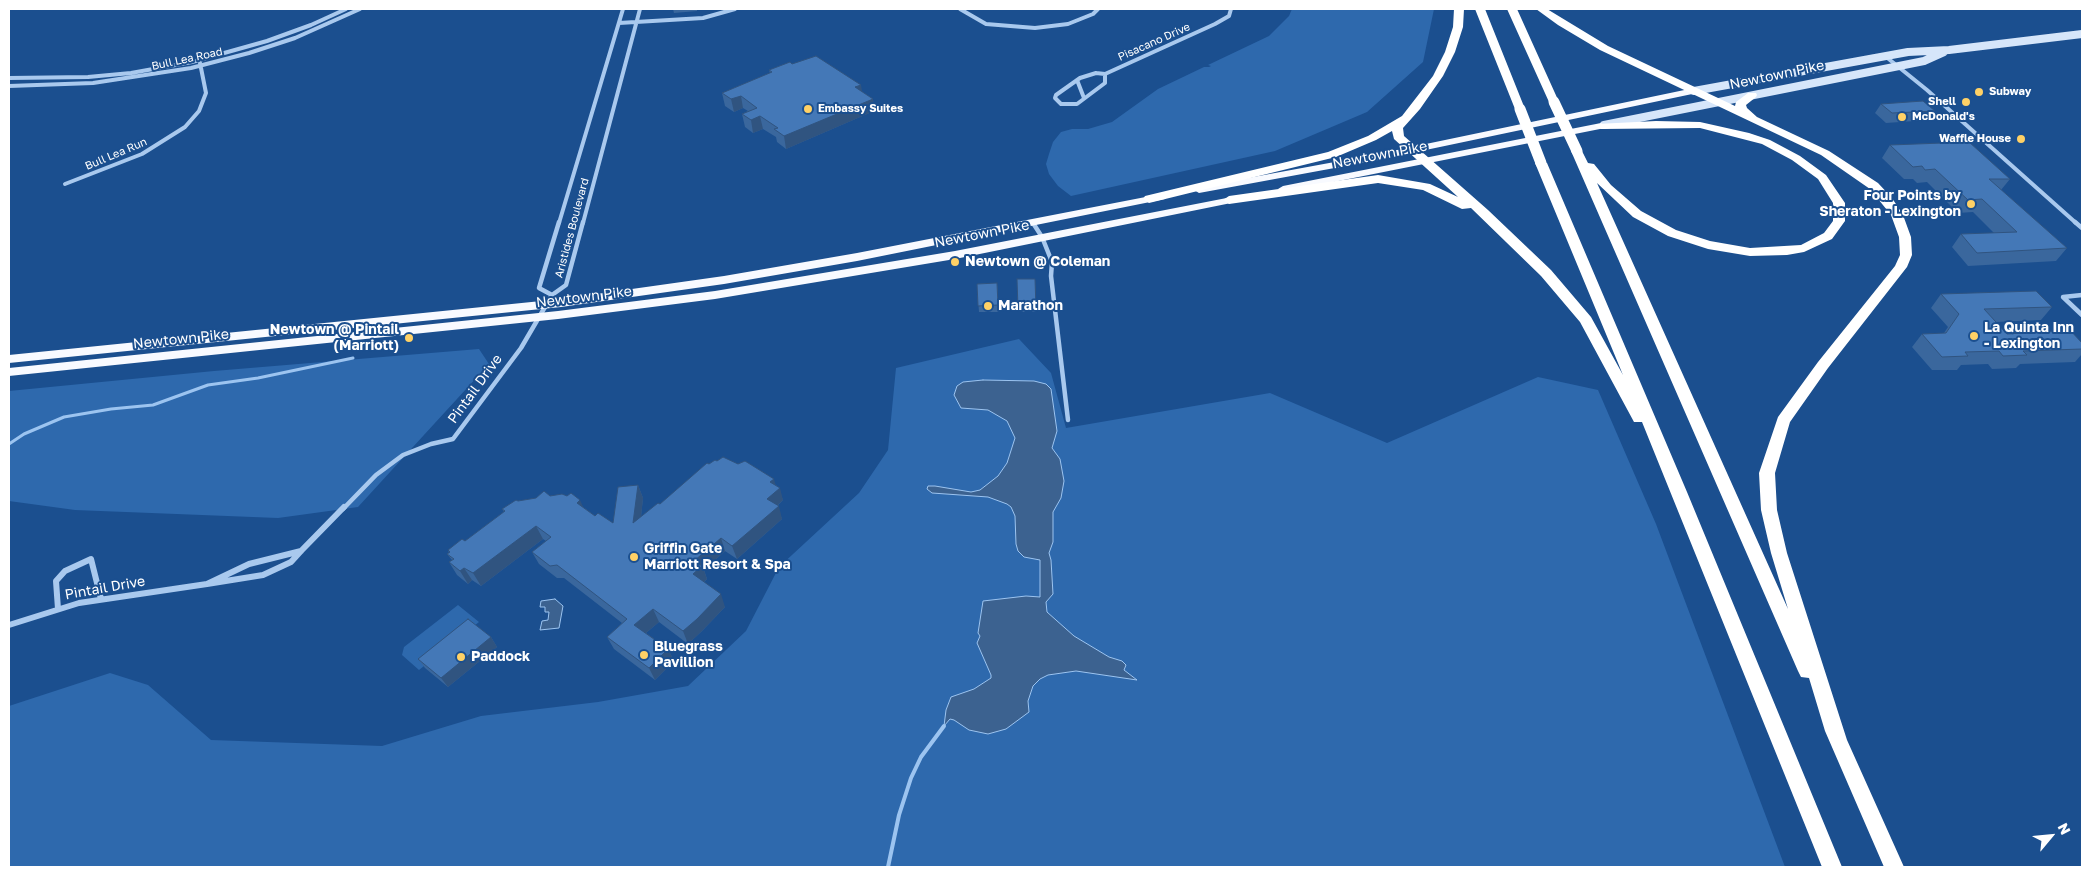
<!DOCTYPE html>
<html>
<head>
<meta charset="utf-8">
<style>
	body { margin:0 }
	#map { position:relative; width:2091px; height:876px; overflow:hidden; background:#1b4f8f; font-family:"Golos Text",sans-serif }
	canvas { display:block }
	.frame { position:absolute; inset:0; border:10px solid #fff; pointer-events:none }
	.north { position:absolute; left:2026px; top:811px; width:50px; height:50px; -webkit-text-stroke:4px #1b4f8f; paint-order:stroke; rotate:62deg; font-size:14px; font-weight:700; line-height:20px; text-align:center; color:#fff }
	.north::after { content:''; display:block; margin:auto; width:18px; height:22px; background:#fff; clip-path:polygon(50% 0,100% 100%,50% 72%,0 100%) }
</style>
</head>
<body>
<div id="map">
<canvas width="2091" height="876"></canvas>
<div class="frame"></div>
<div class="north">N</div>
</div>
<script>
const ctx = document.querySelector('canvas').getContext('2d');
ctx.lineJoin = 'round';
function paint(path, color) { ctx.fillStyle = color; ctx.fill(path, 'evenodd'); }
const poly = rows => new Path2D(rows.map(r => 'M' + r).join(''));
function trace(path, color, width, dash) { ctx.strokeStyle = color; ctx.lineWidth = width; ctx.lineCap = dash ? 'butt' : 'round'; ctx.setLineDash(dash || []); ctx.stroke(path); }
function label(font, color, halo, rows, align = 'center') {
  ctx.font = font + ' "Golos Text",sans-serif'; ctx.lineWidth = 4; ctx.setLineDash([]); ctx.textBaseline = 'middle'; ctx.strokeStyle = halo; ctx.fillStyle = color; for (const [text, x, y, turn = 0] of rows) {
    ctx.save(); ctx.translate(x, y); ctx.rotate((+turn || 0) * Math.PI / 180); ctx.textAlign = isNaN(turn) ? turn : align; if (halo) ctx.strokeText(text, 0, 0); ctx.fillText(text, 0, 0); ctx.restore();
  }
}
const green = poly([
	[1292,9,1434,9,1423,62,1367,112,1275,151,1071,196,1058,186,1049,174,1046,164,1049,154,1053,142,1061,132,1072,129,1088,129,1112,122,1158,89,1204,67,1209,67,1211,66,1208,65,1269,36,1289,16],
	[1019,339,1051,373,1066,428,1270,393,1387,443,1538,377,1598,390,1656,524,1785,867,9,867,9,706,110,673,148,685,211,740,382,746,481,716,598,702,688,686,746,631,779,567,859,493,888,450,896,368],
	[479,349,489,364,358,507,278,518,75,510,9,501,9,391,214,371],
	[458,605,479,622,419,670,402,655,404,647]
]);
const water = poly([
	[983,380,1034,381,1046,384,1051,389,1057,431,1052,448,1060,459,1064,481,1061,498,1053,512,1053,542,1049,553,1051,560,1053,594,1046,602,1047,612,1074,636,1109,657,1122,661,1126,665,1124,670,1137,680,1076,671,1048,675,1040,679,1033,686,1028,701,1029,712,1006,729,988,734,969,730,954,720,950,719,944,726,946,710,951,697,974,689,991,678,991,675,977,643,980,636,978,633,983,601,1026,596,1040,597,1040,560,1024,557,1018,551,1016,544,1015,516,1011,507,1007,504,988,497,932,493,927,489,928,486,935,486,971,492,980,490,998,476,1007,463,1015,438,1007,421,988,410,961,408,954,395,957,386,963,382,983,380],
	[555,599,563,606,559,628,540,630,542,621,548,620,549,612,545,612,545,607,540,607,541,601,555,599]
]);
const streamFar1 = poly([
	[9,444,24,434,64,417,111,409,153,405,208,385,258,378,353,358]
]);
const stream = poly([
	[888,867,899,815,911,778,921,757,944,726]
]);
const minorFar2 = poly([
	[960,9,986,24,1035,28,1068,24,1093,14,1098,9],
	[619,23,703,18,735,9],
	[1885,56,1927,90,2076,223],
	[1096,73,1105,74,1105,83,1077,104,1061,104,1055,98,1056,95,1080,78,1096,73],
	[1105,74,1215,24,1229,16,1231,9],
	[9,78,88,77,131,73,192,62,267,41,311,25,346,9],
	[1077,80,1084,98],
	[9,86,93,83,191,68,249,53,295,38,360,9],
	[65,184,142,154,185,127,199,111,206,93,200,63],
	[559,223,623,9],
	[583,223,640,9]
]);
const minorFar1 = poly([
	[2075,222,2082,228],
	[1033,223,1042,237,1052,262,1051,276,1068,420],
	[552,295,539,288,559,222],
	[2082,295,2063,297,2082,315],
	[343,509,376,475,403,455,431,444,453,439,521,348,552,295,566,285,583,222]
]);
const minor = poly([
	[301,551,344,507],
	[301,551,291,562,263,575,207,584,249,564,301,551],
	[58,609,56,581,65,571,91,559,101,599],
	[9,625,79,603,207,584]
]);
const secondary = poly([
	[1694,91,1908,52,1949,50,2082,34],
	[1604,125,1924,61,1944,52]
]);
const trunk = poly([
	[1694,88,1699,91,1697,93,1378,160,1199,193,1194,190,1199,187,1378,154,1694,88],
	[1601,123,1606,126,1605,128,1283,192,1278,189,1283,186,1601,123],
	[1161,194,1165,195,1167,197,1165,199,857,261,724,284,561,307,9,363,9,355,561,299,724,276,857,253,1161,194],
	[1242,195,1246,196,1248,198,1246,200,955,259,715,299,558,319,9,376,9,368,558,311,715,291,955,251,1242,195]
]);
const motorway = poly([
	[1454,9,1464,9,1463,27,1455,52,1443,76,1420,109,1403,128,1404,136,1488,210,1551,270,1591,317,1623,375,1535,163,1541,160,1547,163,1687,492,1842,867,1822,867,1642,422,1634,422,1580,322,1541,276,1471,208,1462,209,1423,190,1378,183,1229,204,1223,200,1229,196,1378,175,1430,184,1458,197,1394,139,1392,131,1376,140,1336,157,1149,203,1143,199,1145,196,1328,152,1368,136,1402,116,1433,76,1445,52,1453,27,1454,9],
	[1475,9,1485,9,1525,109,1524,111,1520,112,1515,109,1475,9],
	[1507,9,1517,9,1559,102,1558,104,1554,105,1549,102,1507,9],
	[1536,9,1547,9,1608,46,1735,106,1736,102,1748,93,1756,93,1757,95,1756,97,1746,105,1747,108,1757,117,1829,151,1878,183,1892,198,1903,215,1911,237,1912,255,1907,267,1828,368,1790,422,1775,473,1777,510,1787,553,1847,740,1904,867,1884,867,1825,731,1809,678,1801,677,1798,671,1571,151,1577,148,1581,149,1588,163,1594,164,1611,185,1641,211,1676,230,1710,241,1750,248,1801,245,1824,233,1833,221,1833,203,1818,179,1792,160,1762,144,1700,128,1601,129,1595,126,1597,124,1656,121,1700,122,1749,133,1770,140,1800,156,1826,175,1845,203,1845,221,1832,239,1804,252,1787,255,1750,256,1708,249,1668,236,1633,217,1597,183,1788,609,1771,553,1761,510,1759,473,1778,417,1818,362,1895,266,1900,255,1899,237,1891,215,1870,189,1821,155,1600,50,1558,25,1536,9]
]);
const motorwayBridge = poly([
	[1554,102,1577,151],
	[1520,109,1541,163]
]);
const wall = poly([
	[673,9,697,9,697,11,674,13],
	[792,64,862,92,873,99,874,111,786,149,777,142,776,137,763,129,753,133,745,127,742,114,748,111,743,108,734,112,725,106,722,93,770,73,769,70],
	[1881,104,1935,111,1929,120,1886,123,1875,113],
	[1890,145,2010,179,2001,190,2067,248,2056,261,1968,266,1952,247,1961,234,1994,233,1973,212,1958,213,1927,182,1917,183,1913,179,1904,179,1882,158],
	[1017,279,1035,279,1036,312,1018,312],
	[997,283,999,312,979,312,977,284],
	[1941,294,2052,307,2041,320,1996,322,2007,334,2082,343,2082,354,2075,362,2020,364,2016,368,1992,369,1988,364,1961,365,1957,370,1932,370,1912,347,1922,334,1944,333,1948,327,1931,308],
	[717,461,776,485,783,500,777,506,782,519,737,559,725,551,704,570,707,579,704,582,725,607,702,631,688,644,659,622,646,633,668,649,674,661,655,680,614,649,607,637,622,623,564,578,557,578,539,564,532,552,546,541,543,539,481,586,472,580,468,584,457,575,449,562,452,560,447,554,449,553,448,550,465,541,504,512,502,509,518,501,550,496,583,507,595,516,613,523,638,485,643,498,641,517,660,504,709,464],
	[491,637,497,647,448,687,425,668,418,659]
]);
const shadedWall = poly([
	[861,85,863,97,855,87],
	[741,96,743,108,734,112,731,99],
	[873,99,874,111,786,149,784,136],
	[760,116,763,129,753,133,751,120],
	[774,479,777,490,780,488,783,500,770,512,767,499,770,482],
	[638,485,643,498,639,536,633,523],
	[580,500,586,513,577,503],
	[779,506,782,519,737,559,732,546],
	[536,526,543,539,481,586,473,573],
	[721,538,725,551,704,570,707,579,698,587,693,574,694,561],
	[464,568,472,580,468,584,460,571],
	[721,594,725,607,702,631,688,644,683,631],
	[653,609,659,622,640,638,634,625],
	[491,637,497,647,448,687,441,678],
	[668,649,674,661,655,680,649,668]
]);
const building = poly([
	[816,56,861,85,855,87,873,99,784,136,774,129,778,128,760,116,751,120,742,114,757,108,741,96,731,99,722,93,772,72,769,70,790,62,792,64,816,56],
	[1923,101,1935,111,1892,113,1881,104,1923,101],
	[1969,142,2010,179,1989,179,2067,248,1977,253,1961,234,2017,232,1982,199,1968,200,1935,169,1925,170,1922,166,1913,167,1890,145,1969,142],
	[1017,279,1035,279,1036,308,1018,309,1017,279],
	[997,283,998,305,978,306,977,284,997,283],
	[2036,291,2052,307,1984,309,2007,334,2070,330,2082,343,2082,349,2023,351,2027,355,2003,356,1999,351,1965,352,1968,356,1942,357,1922,334,1946,333,1959,314,1941,294,2036,291],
	[723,457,738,464,745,461,774,479,770,482,780,488,767,499,779,506,732,546,721,538,694,561,702,566,693,574,721,594,697,619,683,631,653,609,634,625,668,649,649,668,607,637,627,619,557,565,550,566,532,552,551,537,536,526,473,573,464,568,460,571,449,562,454,559,447,554,450,552,448,550,462,539,465,541,505,511,502,509,516,500,518,501,536,498,544,491,550,496,562,494,567,496,571,493,580,500,577,503,595,516,598,513,613,523,618,487,638,485,633,523,658,503,660,504,707,463,709,464,715,460,717,461,723,457],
	[468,619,491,637,441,678,418,659,468,619]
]);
const markers = [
	[1979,92,5,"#ffd166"],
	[1966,102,5,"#ffd166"],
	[808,109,5,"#ffd166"],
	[1902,117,5,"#ffd166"],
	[2021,139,5,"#ffd166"],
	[1971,204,5,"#ffd166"],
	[955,262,5,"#ffd166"],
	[988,306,5,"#ffd166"],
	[1974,336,5,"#ffd166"],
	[409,338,5,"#ffd166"],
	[634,557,5,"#ffd166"],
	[644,655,5,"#ffd166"],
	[461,657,5,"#ffd166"]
];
const farStreetnames = [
	["Pisacano Drive",1154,42,-24],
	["Bull Lea Road",187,59,-12],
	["Bull Lea Run",116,154,-23],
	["Aristides Boulevard",572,228,-75]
];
const farPoinames = [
	["Subway",1989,92],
	["Shell",1956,102,"right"],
	["Embassy Suites",818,109],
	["McDonald's",1912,117],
	["Waffle House",2011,139,"right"]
];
const streetNames = [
	["Newtown Pike",1777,75,-12],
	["Newtown Pike",1380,155,-11],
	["Newtown Pike",982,234,-11],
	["Newtown Pike",584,297,-7],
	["Newtown Pike",181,339,-6],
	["Pintail Drive",475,389,-54],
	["Pintail Drive",105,588,-10]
];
const poiNames = [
	["Four Points by",1961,196,"right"],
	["Sheraton - Lexington",1961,212,"right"],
	["Newtown @ Coleman",965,262],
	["Marathon",998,306],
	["La Quinta Inn",1984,328],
	["- Lexington",1984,344],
	["Newtown @ Pintail",399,330,"right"],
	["(Marriott)",399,346,"right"],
	["Griffin Gate",644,549],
	["Marriott Resort & Spa",644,565],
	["Bluegrass",654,647],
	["Pavillion",654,663],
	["Paddock",471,657]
];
paint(green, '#2e69ad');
paint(water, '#3c6290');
trace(water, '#9cc4f0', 1);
trace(streamFar1, '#9cc4f0', 3);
trace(stream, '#9cc4f0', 4);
trace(minorFar2, '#a9c9ee', 4);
trace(minorFar1, '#a9c9ee', 4.5);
trace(minor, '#a9c9ee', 6);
trace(secondary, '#d6e6fa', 8);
paint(trunk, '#f8faff');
paint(motorway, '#fff');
trace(motorwayBridge, '#fff', 11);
paint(wall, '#3a679d');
paint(shadedWall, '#305480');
paint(building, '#4478b7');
trace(building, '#305480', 1);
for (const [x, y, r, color] of markers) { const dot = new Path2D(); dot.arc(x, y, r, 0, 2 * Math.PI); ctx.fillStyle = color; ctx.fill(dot); trace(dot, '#1b4f8f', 2); }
label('11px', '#fff', '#1b4f8f', farStreetnames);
label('bold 11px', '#fff', '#1b4f8f', farPoinames, 'left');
label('14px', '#fff', '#1b4f8f', streetNames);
label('bold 14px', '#fff', '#1b4f8f', poiNames, 'left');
</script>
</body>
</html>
